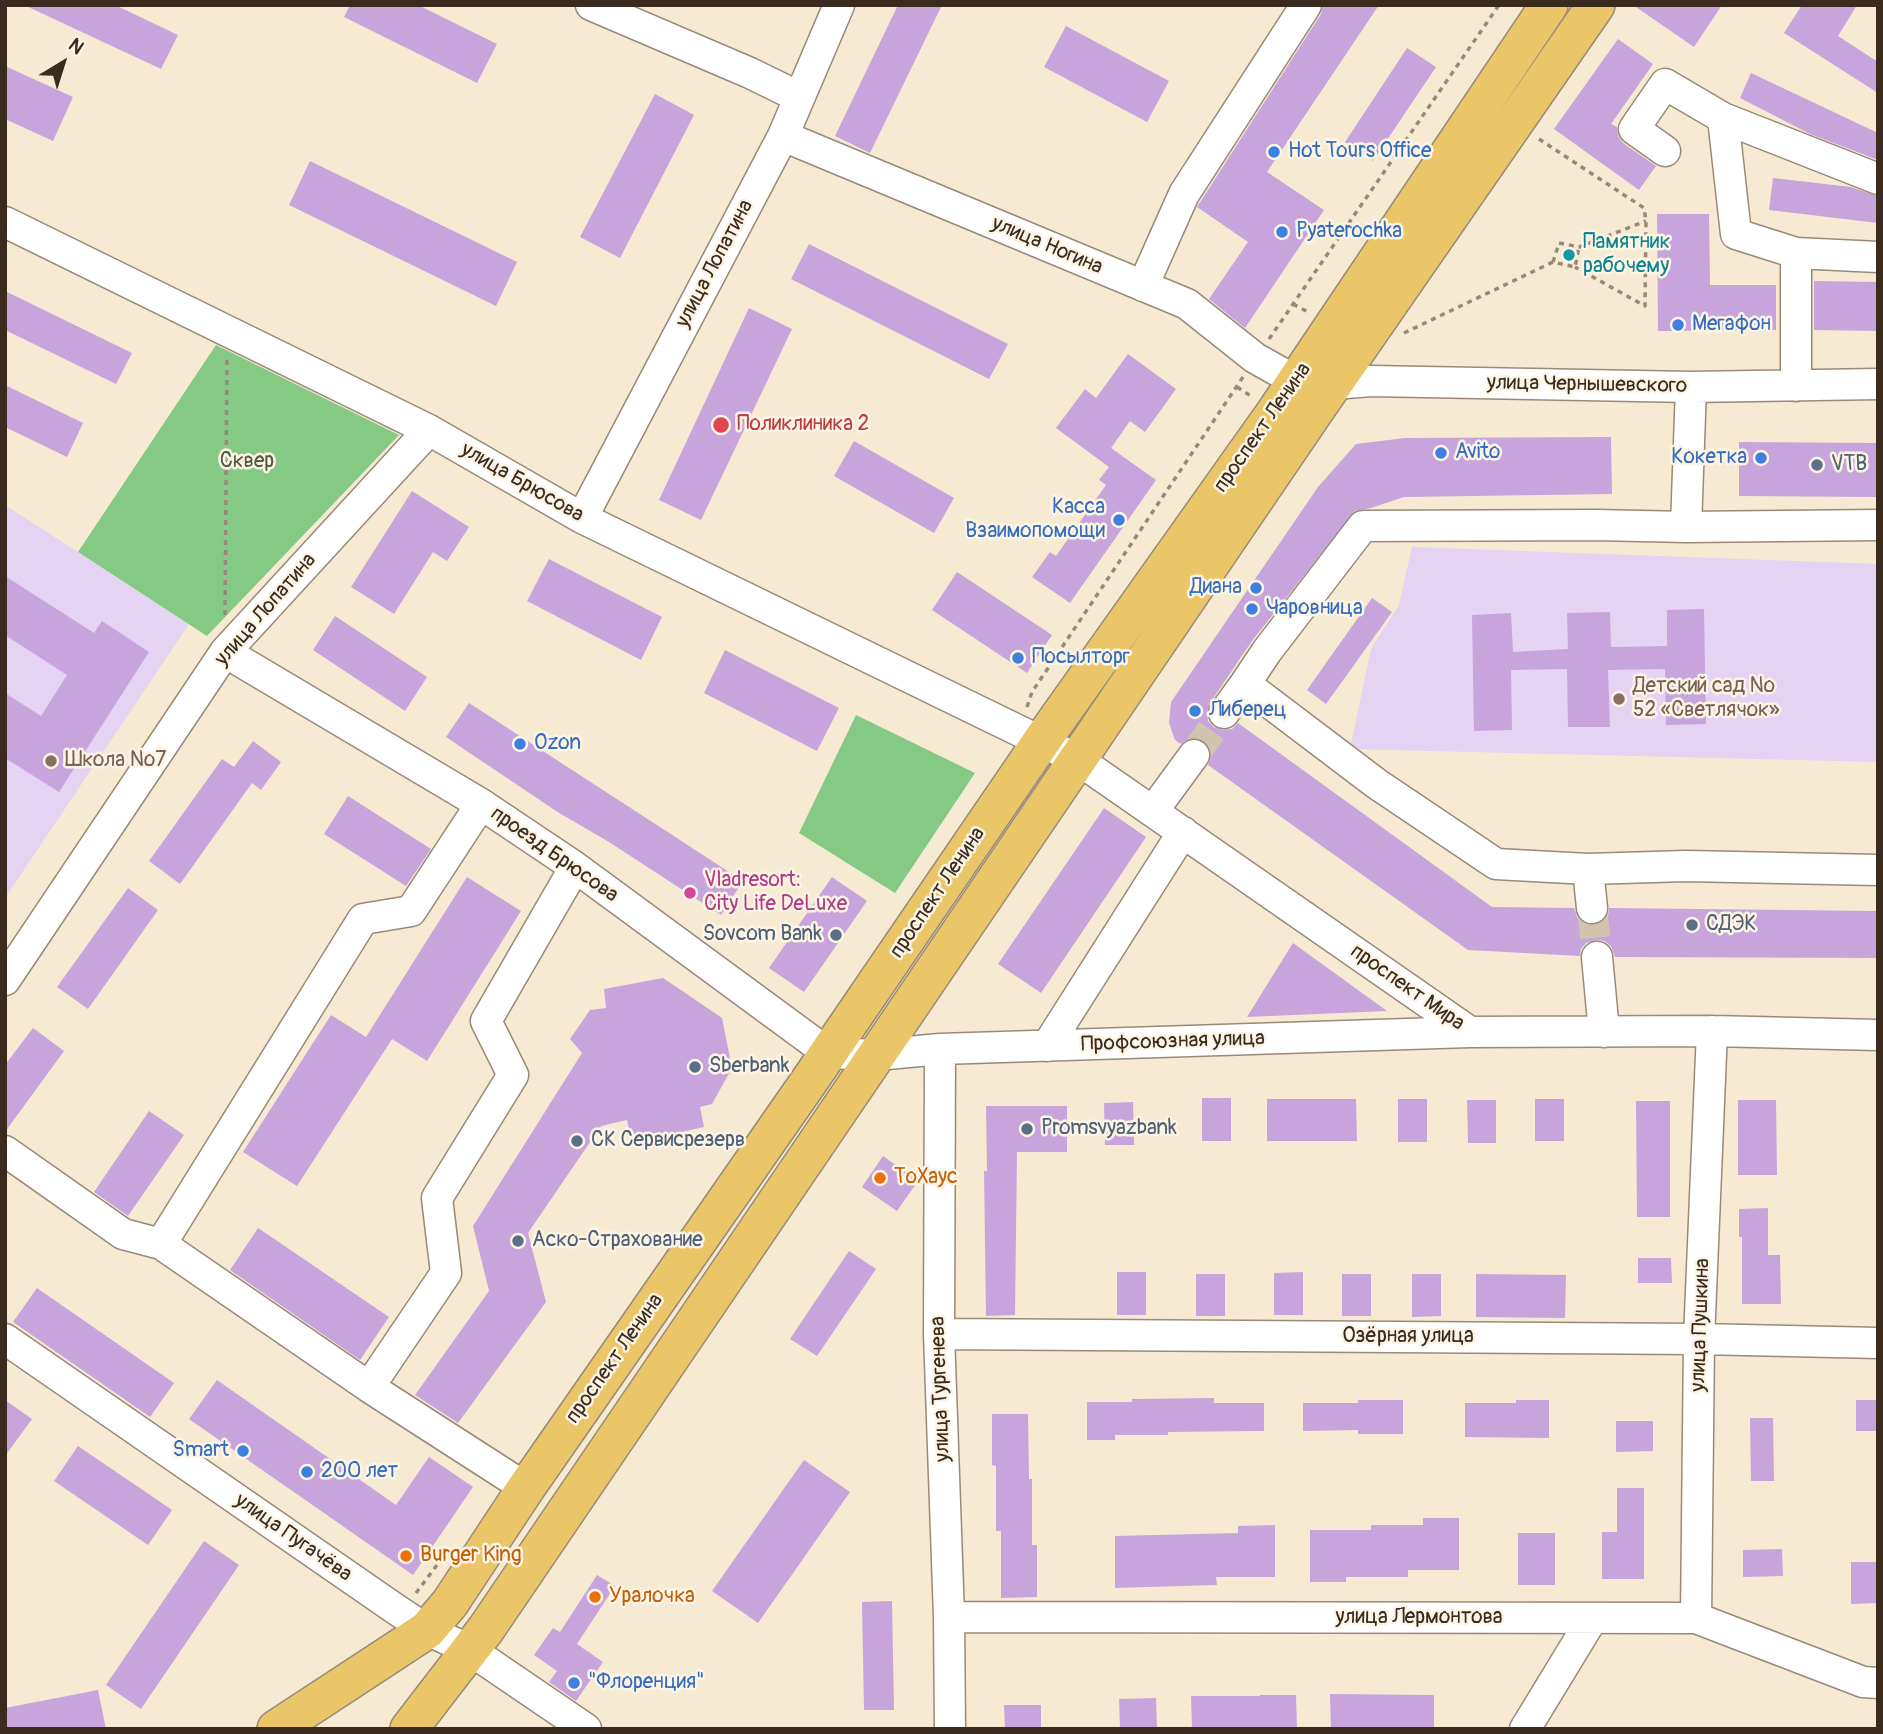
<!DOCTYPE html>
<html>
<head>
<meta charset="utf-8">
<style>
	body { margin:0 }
	#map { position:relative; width:1883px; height:1734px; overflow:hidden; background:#f6ead2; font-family:Pangolin,sans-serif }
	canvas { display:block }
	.frame { position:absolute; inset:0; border:7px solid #3b2a1e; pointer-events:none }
	.north { position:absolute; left:28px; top:28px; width:70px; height:70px; -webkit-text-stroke:5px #fcf5e5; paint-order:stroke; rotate:38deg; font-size:19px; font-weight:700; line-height:28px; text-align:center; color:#3b2a1e }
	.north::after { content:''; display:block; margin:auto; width:24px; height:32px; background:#3b2a1e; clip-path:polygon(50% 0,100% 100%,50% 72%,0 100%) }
</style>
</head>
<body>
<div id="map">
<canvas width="1883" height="1734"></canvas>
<div class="frame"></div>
<div class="north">N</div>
</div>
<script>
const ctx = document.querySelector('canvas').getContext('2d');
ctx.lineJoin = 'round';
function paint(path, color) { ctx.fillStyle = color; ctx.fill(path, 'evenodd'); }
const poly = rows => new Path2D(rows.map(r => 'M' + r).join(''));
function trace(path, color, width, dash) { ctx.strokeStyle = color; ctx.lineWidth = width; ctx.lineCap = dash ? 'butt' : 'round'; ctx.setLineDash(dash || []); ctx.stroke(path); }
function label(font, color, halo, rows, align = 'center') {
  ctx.font = font + ' Pangolin,sans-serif'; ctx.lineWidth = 5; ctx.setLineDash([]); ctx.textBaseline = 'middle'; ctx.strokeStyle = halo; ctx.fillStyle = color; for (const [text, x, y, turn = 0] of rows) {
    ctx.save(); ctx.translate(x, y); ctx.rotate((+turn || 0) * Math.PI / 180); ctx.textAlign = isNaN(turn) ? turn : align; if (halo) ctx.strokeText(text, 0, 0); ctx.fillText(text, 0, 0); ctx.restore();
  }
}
const built = poly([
	[5,505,189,624,5,898],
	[1412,547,1878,564,1878,762,1350,749,1371,649,1399,605]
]);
const green = poly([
	[216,345,399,435,207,636,78,552],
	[856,715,975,773,895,893,799,833]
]);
const building = poly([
	[24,5,115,5,178,35,161,69],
	[350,5,418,5,497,44,477,83,344,17],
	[898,5,942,5,870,153,835,136],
	[1323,5,1379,5,1267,172,1324,210,1245,328,1209,299,1248,242,1197,207,1321,14],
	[1633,5,1722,5,1694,47],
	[1802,5,1857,5,1838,36,1878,62,1878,93,1784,33],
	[1066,26,1169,81,1147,122,1044,67],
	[1618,39,1653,64,1611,124,1617,127,1618,136,1623,143,1656,166,1639,190,1554,129],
	[1407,48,1436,67,1373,161,1345,142],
	[5,66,73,97,53,141,5,119],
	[1751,73,1878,133,1878,160,1810,134,1740,98],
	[655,94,694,115,620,258,580,237],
	[310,161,517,262,496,306,289,205],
	[1773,178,1851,187,1878,196,1878,223,1769,210],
	[1657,214,1709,214,1710,285,1776,285,1776,330,1658,331],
	[809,244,1008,344,989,379,791,279],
	[1814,281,1878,282,1878,331,1814,330],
	[5,291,132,353,116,384,5,330],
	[749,308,792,329,701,520,659,500],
	[1128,354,1176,389,1145,432,1130,421,1111,448,1156,480,1070,603,1032,577,1050,552,1056,556,1106,485,1099,480,1109,467,1056,428,1085,389,1096,398],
	[5,385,83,423,67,457,5,427],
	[1611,437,1612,494,1404,497,1371,508,1355,511,1252,641,1210,703,1207,712,1208,721,1214,727,1223,730,1232,729,1238,723,1492,907,1574,908,1578,919,1584,924,1593,925,1603,922,1608,916,1609,908,1878,911,1878,958,1615,957,1611,946,1604,941,1596,940,1586,943,1581,949,1580,956,1468,950,1208,765,1211,756,1210,749,1204,741,1195,738,1188,739,1181,744,1175,740,1169,723,1171,702,1318,487,1356,444,1405,438],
	[854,441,954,498,934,533,834,476],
	[1739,442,1878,443,1878,497,1739,496],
	[412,491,469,527,447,561,433,552,394,614,351,587],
	[549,559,662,617,641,660,527,601],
	[957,572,1052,635,1027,673,932,610],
	[5,576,94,633,102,621,149,652,59,792,5,758,5,693,41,716,67,675,5,635],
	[1372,598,1392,612,1326,704,1307,690],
	[1704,609,1706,724,1666,725,1665,669,1608,670,1610,727,1568,727,1567,669,1511,670,1512,730,1474,731,1472,615,1511,613,1513,652,1568,649,1567,613,1610,612,1611,647,1667,646,1667,610],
	[335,616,427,677,405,711,313,650],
	[725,650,839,708,817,751,704,693],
	[469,703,743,881,721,915,609,842,556,811,446,737],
	[253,741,281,762,261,790,252,783,180,884,149,861,222,759,234,767],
	[348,796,431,849,406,886,324,834],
	[1104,808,1146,837,1041,993,998,964],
	[467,877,521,911,427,1061,392,1039,297,1186,243,1152,331,1015,366,1037],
	[832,877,867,901,804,992,769,968],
	[128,888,158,910,88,1009,57,987],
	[1293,943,1387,1011,1247,1017],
	[663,978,722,1018,732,1068,712,1104,700,1107,704,1127,632,1143,627,1120,601,1126,528,1233,546,1302,458,1423,415,1395,489,1291,473,1226,582,1053,570,1039,590,1010,606,1008,604,989],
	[33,1028,64,1051,5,1132,5,1065],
	[1202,1098,1231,1098,1231,1141,1202,1141],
	[1267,1099,1356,1099,1357,1141,1267,1141],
	[1398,1099,1427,1099,1427,1142,1398,1142],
	[1535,1099,1564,1099,1564,1141,1535,1141],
	[1467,1100,1496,1100,1496,1143,1468,1143],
	[1738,1100,1776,1100,1777,1175,1738,1175],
	[1636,1101,1670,1101,1670,1217,1637,1217],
	[1133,1102,1134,1145,1105,1145,1104,1103],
	[986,1106,1067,1106,1067,1152,1017,1152,1015,1315,986,1316,984,1171,987,1171],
	[149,1111,184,1135,128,1216,94,1192],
	[883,1156,918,1181,897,1211,862,1187],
	[1768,1208,1768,1255,1780,1255,1781,1304,1742,1304,1742,1237,1739,1237,1739,1209],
	[258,1228,389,1317,360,1360,230,1270],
	[849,1251,876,1269,817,1356,790,1339],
	[1638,1258,1671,1258,1672,1283,1638,1283],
	[1117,1272,1146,1272,1146,1315,1117,1315],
	[1303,1272,1303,1315,1274,1315,1274,1273],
	[1196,1274,1225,1274,1225,1316,1196,1316],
	[1342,1274,1371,1274,1371,1316,1342,1316],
	[1412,1274,1441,1274,1441,1316,1412,1317],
	[1476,1274,1566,1275,1565,1318,1476,1317],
	[37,1288,174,1383,150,1417,13,1322],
	[217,1380,396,1505,429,1457,473,1487,413,1575,189,1419],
	[1214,1398,1214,1403,1264,1403,1264,1431,1168,1432,1168,1435,1115,1435,1115,1440,1087,1440,1087,1402,1132,1402,1132,1399],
	[5,1400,32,1419,5,1456],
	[1358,1400,1403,1400,1403,1434,1358,1434,1358,1430,1303,1431,1303,1403,1358,1403],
	[1516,1400,1549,1400,1549,1438,1465,1437,1465,1403,1516,1403],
	[1856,1400,1878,1400,1878,1431,1856,1431],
	[992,1414,1028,1414,1029,1479,1032,1479,1032,1545,1037,1545,1037,1597,1001,1598,1001,1531,996,1531,996,1466,992,1465],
	[1750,1418,1773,1418,1774,1481,1751,1481],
	[1616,1421,1653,1421,1653,1451,1616,1452],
	[78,1446,172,1510,148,1545,54,1481],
	[804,1460,850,1492,758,1623,712,1591],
	[1617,1488,1644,1488,1644,1579,1602,1579,1602,1532,1617,1532],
	[1423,1518,1459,1518,1459,1570,1408,1570,1408,1577,1346,1577,1346,1582,1310,1582,1310,1530,1371,1530,1371,1525,1423,1525],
	[1275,1525,1275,1577,1216,1577,1217,1585,1115,1588,1115,1536,1238,1533,1238,1526],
	[1518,1533,1555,1533,1555,1585,1518,1585],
	[204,1541,239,1565,141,1709,106,1685],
	[1782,1549,1783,1576,1743,1577,1743,1550],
	[1851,1562,1878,1562,1878,1603,1851,1604],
	[597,1575,615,1586,577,1644,603,1662,576,1701,549,1682,557,1671,534,1655,553,1628,560,1632],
	[892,1601,894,1710,864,1710,862,1602],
	[98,1690,106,1729,5,1729,5,1708],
	[1330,1694,1434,1695,1434,1729,1331,1729],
	[1260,1695,1296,1695,1297,1729,1192,1729,1191,1696,1260,1696],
	[1156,1698,1157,1729,1120,1729,1119,1699],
	[1004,1705,1041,1705,1041,1729,1005,1729]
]);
const minorTunnel = poly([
	[1194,755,1224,713],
	[1592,908,1597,957]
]);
const path = poly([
	[1539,139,1644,208,1646,221,1645,306,1575,267],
	[1553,262,1559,243,1579,247,1646,221],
	[1293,304,1310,313],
	[1404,333,1553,262,1575,267,1579,247],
	[1269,339,1499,5],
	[1237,387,1251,396],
	[225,615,227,357],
	[1027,707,1032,692,1243,377],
	[416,1593,449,1549]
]);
const minor = poly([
	[591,5,750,73,799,97],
	[1723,118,1736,234,1796,253,1796,386],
	[783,136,1187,304,1255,358,1296,381,1334,384,1371,381,1691,387,1878,384],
	[1665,151,1634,129,1665,84,1723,118,1878,179],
	[5,222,429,430,582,518,1077,759,1470,1032],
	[1796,253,1878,257],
	[1143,286,1184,194,1306,5],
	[1691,387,1686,527,1596,525,1363,526,1267,651,1245,684,1377,784,1496,864,1588,869,1686,866,1878,870],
	[582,518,783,136,839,5],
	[1686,527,1878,525],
	[225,652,481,804,575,867,828,1053,877,1055,940,1049,1470,1032,1712,1031,1878,1035],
	[1224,713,1245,684],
	[1153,811,1194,755],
	[1588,869,1592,908],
	[1597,957,1604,1032],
	[5,980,225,652,429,430],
	[1047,1046,1183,832],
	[940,1049,939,1334,949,1617,950,1729],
	[5,1151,123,1234,161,1244,363,919,411,911,481,804],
	[161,1244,369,1387,446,1273,437,1198,513,1075,486,1021,575,867],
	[939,1334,1699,1339,1878,1343],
	[5,1339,394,1608,427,1630,470,1650,586,1729],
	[369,1387,526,1488],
	[949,1617,1696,1618,1863,1682,1878,1683],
	[1696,1618,1699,1339,1712,1031],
	[1525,1729,1592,1619]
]);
const major = poly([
	[276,1729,427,1630,450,1603,526,1488,812,1077,1041,742,1276,411,1549,5],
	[409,1729,486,1629,1314,412,1596,5]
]);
const markers = [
	[1274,152,7,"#3f7fe0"],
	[1282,232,7,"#3f7fe0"],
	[1569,255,7,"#0f9aa8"],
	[1678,325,7,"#3f7fe0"],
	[721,425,9,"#e0444e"],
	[1441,453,7,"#3f7fe0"],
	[1761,458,7,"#3f7fe0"],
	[1817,465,7,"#5c6f8a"],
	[1119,520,7,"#3f7fe0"],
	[1256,588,7,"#3f7fe0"],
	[1252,609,7,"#3f7fe0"],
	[1018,658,7,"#3f7fe0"],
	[1619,699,7,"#8d6e63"],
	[1195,711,7,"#3f7fe0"],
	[520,744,7,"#3f7fe0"],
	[51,761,7,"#8d6e63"],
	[690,893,7,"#d1479c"],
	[1692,925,7,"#5c6f8a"],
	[836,935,7,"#5c6f8a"],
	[695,1067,7,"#5c6f8a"],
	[1027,1129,7,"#5c6f8a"],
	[577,1141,7,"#5c6f8a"],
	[880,1178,7,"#e8710a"],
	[518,1241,7,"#5c6f8a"],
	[243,1451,7,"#3f7fe0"],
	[307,1472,7,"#3f7fe0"],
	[406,1556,7,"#e8710a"],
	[595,1597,7,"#e8710a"],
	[574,1683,7,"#3f7fe0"]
];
const shopNames = [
	["Hot Tours Office",1288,152],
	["Pyaterochka",1296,232],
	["Мегафон",1692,325],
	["Avito",1455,453],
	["Кокетка",1747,458,"right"],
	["Касса",1105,508,"right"],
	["Взаимопомощи",1105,532,"right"],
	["Диана",1242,588,"right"],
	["Чаровница",1266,609],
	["Посылторг",1032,658],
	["Либерец",1209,711],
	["Ozon",534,744],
	["Smart",229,1451,"right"],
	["200 лет",321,1472],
	["\"Флоренция\"",588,1683]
];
const cultureNames = [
	["Памятник",1583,243],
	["рабочему",1583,267]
];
const streetNames = [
	["улица Ногина",1047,246,23],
	["улица Лопатина",715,264,-62],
	["улица Чернышевского",1587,385,1],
	["проспект Ленина",1263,428,-55],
	["улица Брюсова",522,483,30],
	["улица Лопатина",266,610,-49],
	["проезд Брюсова",554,855,35],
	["проспект Ленина",938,893,-56],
	["проспект Мира",1407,988,35],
	["Профсоюзная улица",1173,1042,-2],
	["улица Пушкина",1701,1325,-88],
	["Озёрная улица",1408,1337],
	["проспект Ленина",615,1359,-55],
	["улица Тургенева",941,1389,-92],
	["улица Пугачёва",293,1538,35],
	["улица Лермонтова",1419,1618]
];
const healthNames = [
	["Поликлиника 2",737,425]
];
const parkNames = [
	["Сквер",247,462]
];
const serviceNames = [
	["VTB",1831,465],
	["СДЭК",1706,925],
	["Sovcom Bank",822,935,"right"],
	["Sberbank",709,1067],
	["Promsvyazbank",1041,1129],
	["СК Сервисрезерв",591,1141],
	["Аско-Страхование",532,1241]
];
const educationNames = [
	["Детский сад №",1633,687],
	["52 «Светлячок»",1633,711],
	["Школа №7",65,761]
];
const hotelNames = [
	["Vladresort:",704,881],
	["City Life DeLuxe",704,905]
];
const foodNames = [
	["ТоХаус",894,1178],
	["Burger King",420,1556],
	["Уралочка",609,1597]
];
paint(built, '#e4d3f2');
paint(green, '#84ca84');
paint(building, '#c8a4dd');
trace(minorTunnel, '#d1c4ae', 30, [30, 15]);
trace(minor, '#988a78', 33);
trace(major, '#988a78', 40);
trace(path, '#988a78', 3.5, [5, 5]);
trace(minor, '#fff', 30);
trace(major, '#ebc669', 37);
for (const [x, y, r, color] of markers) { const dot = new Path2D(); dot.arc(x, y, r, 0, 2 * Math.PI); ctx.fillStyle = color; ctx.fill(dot); trace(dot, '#fcf5e5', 2.5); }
label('21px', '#366cbe', '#fcf5e5', shopNames, 'left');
label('21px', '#0d838f', '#fcf5e5', cultureNames, 'left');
label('21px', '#3b2a1e', '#fcf5e5', streetNames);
label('21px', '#be3a42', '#fcf5e5', healthNames, 'left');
label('21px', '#515a3d', '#fcf5e5', parkNames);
label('21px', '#4e5e75', '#fcf5e5', serviceNames, 'left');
label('21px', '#785e54', '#fcf5e5', educationNames, 'left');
label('21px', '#b23c85', '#fcf5e5', hotelNames, 'left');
label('21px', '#c56008', '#fcf5e5', foodNames, 'left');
</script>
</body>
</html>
